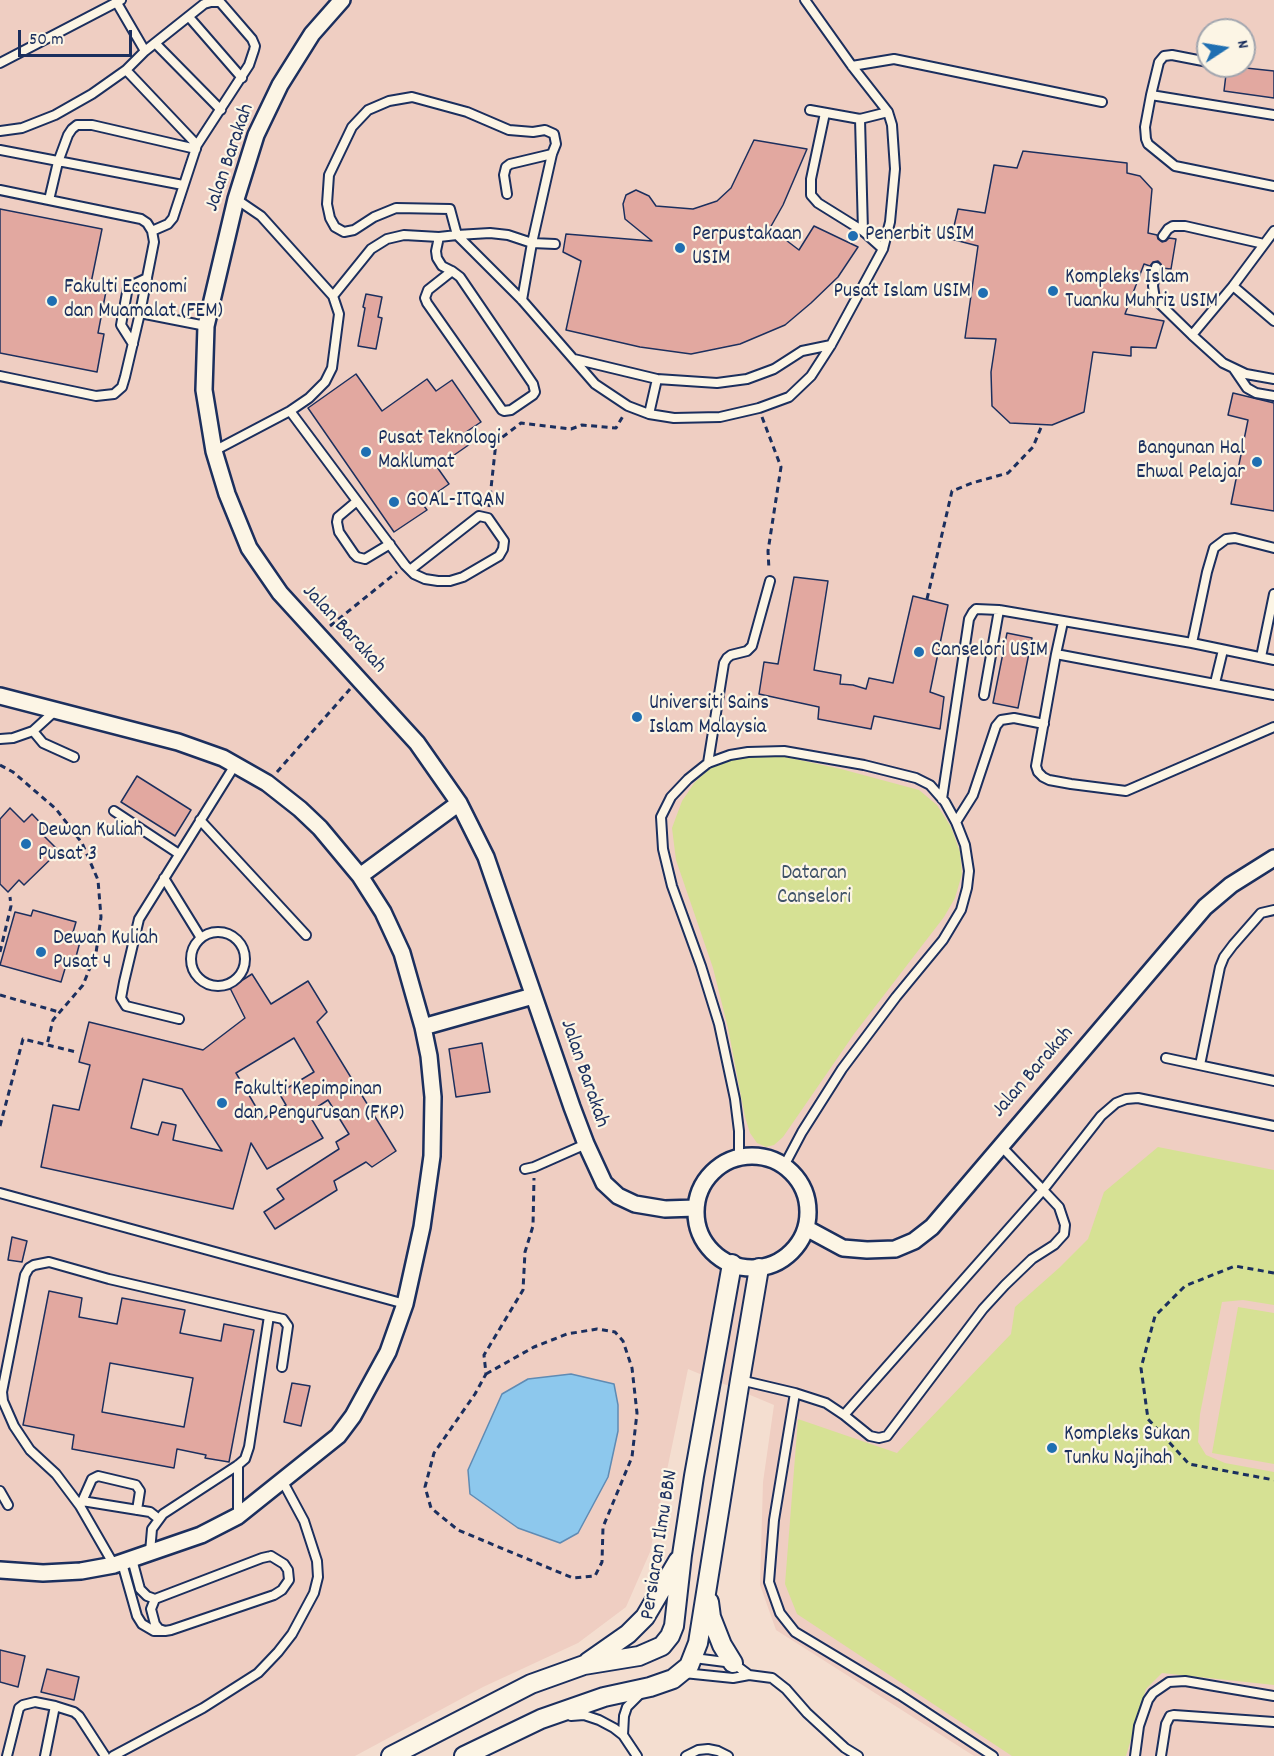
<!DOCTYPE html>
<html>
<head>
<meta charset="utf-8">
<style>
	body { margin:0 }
	#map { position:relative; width:1274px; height:1756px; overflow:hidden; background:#f4ded0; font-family:Dekko,sans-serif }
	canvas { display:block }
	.north { position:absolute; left:1196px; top:18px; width:60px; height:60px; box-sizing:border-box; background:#fcf5e5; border:2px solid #a2a6af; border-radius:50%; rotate:78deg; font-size:16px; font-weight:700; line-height:24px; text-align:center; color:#1b2f5e }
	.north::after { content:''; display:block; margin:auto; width:21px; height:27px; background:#1f6fb2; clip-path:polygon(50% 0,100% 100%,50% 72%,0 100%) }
	.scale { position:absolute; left:18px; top:30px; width:114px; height:27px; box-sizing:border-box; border:3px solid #1b2f5e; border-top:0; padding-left:8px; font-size:18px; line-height:21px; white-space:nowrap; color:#1b2f5e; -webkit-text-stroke:4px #fcf5e5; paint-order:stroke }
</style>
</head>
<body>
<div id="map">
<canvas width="1274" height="1756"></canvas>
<div class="north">N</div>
<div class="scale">50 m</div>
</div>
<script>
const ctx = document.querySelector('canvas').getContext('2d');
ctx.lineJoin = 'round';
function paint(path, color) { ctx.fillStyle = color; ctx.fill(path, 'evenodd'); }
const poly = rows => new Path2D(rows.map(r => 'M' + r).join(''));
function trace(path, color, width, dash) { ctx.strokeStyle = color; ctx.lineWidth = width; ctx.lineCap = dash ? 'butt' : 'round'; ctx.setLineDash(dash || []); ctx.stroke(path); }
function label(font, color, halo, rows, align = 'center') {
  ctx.font = font + ' Dekko,sans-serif'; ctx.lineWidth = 4.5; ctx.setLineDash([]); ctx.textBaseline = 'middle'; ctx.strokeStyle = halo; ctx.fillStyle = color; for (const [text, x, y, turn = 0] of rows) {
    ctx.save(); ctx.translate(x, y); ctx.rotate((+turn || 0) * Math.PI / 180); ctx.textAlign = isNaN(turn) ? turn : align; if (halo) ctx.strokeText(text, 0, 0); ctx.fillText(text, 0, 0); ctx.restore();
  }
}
const built = poly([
	[0,0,1274,0,1274,1756,974,1756,776,1630,760,1585,763,1482,774,1405,688,1369,650,1552,626,1607,578,1643,483,1687,355,1756,0,1756],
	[1208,30,1244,30,1244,66,1208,66]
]);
const green = poly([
	[742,756,781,756,841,769,919,790,937,805,951,827,960,852,962,874,955,898,944,917,854,1034,783,1137,774,1145,766,1147,757,1143,750,1133,745,1117,728,1028,713,968,676,860,672,828,682,801,695,782,713,766],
	[1158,1147,1274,1170,1274,1305,1243,1300,1222,1302,1200,1414,1198,1442,1206,1455,1225,1463,1274,1472,1274,1685,1162,1673,1146,1689,1126,1756,1012,1756,797,1614,785,1584,798,1419,897,1453,1011,1334,1015,1307,1059,1268,1088,1239,1104,1192],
	[1238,1307,1274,1313,1274,1464,1212,1453]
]);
const water = poly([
	[571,1374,614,1384,618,1405,618,1431,608,1477,578,1533,560,1543,518,1528,470,1494,468,1470,502,1394,528,1379,571,1374]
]);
const building = poly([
	[1227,66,1274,71,1274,98,1224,91,1227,66],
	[754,140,807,149,783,205,770,228,799,250,814,226,858,247,838,277,811,303,785,325,740,344,691,354,640,347,566,330,581,261,563,252,566,234,652,241,625,219,623,204,626,195,636,190,649,196,656,206,693,209,717,201,731,188,754,140],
	[1023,151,1127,163,1127,173,1140,176,1152,189,1148,233,1157,235,1158,239,1162,242,1166,241,1169,238,1176,239,1171,269,1162,268,1161,264,1158,261,1153,262,1150,266,1144,264,1125,314,1164,321,1156,348,1131,347,1131,356,1093,352,1084,412,1052,425,1010,423,992,406,991,372,996,339,965,338,978,246,951,239,958,209,985,213,994,165,1017,168,1023,151],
	[0,209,102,229,91,283,107,286,98,333,104,334,97,372,0,353,0,209],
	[366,294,382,297,378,317,382,318,376,349,358,346,365,308,363,307,366,294],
	[356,374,382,411,427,379,436,391,452,380,481,422,463,434,470,444,437,467,449,484,422,503,427,510,394,532,308,408,356,374],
	[1233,393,1274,403,1274,511,1231,504,1248,420,1228,415,1233,393],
	[794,577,828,581,814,670,841,675,840,684,853,685,866,689,869,678,893,683,913,596,948,605,930,692,944,697,940,729,874,716,871,729,818,719,819,707,759,694,764,662,778,664,794,577],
	[1007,633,1032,638,1018,708,993,703,1007,633],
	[137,776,191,810,175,836,121,802,137,776],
	[10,808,24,822,32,814,49,832,44,836,59,851,24,885,19,880,8,892,0,884,0,819,10,808],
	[33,910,76,922,71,939,80,942,74,964,67,962,61,982,0,965,15,912,31,916,33,910],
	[252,974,271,1004,308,981,327,1012,317,1022,396,1151,372,1167,366,1162,334,1181,337,1190,275,1229,264,1212,284,1199,277,1189,339,1149,336,1142,349,1134,328,1100,308,1113,323,1138,267,1169,251,1143,233,1209,41,1167,53,1105,79,1110,90,1065,79,1062,89,1022,203,1050,245,1018,230,988,252,974],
	[294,1038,314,1072,279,1093,286,1105,263,1119,236,1073,294,1038],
	[143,1079,182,1089,222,1151,173,1140,176,1125,162,1122,158,1135,131,1128,143,1079],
	[482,1043,490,1092,456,1097,449,1049,482,1043],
	[12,1237,27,1241,22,1262,8,1260,12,1237],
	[49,1291,82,1298,79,1317,117,1324,122,1298,185,1310,180,1333,221,1341,224,1324,254,1330,229,1462,205,1458,206,1455,177,1449,174,1468,72,1449,74,1435,23,1425,49,1291],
	[110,1363,193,1378,184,1427,102,1412,110,1363],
	[292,1383,310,1386,301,1426,284,1422,292,1383],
	[0,1650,25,1656,18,1687,0,1682,0,1650],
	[47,1669,79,1677,74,1700,41,1692,47,1669]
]);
const path = poly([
	[762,417,781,467,768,551,769,570],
	[489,507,496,442,521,423,571,429,582,425,616,428,623,416],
	[927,599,952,491,972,483,1008,473,1033,447,1042,425],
	[330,626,397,572],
	[0,765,13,772,56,809,82,843,98,880,101,917,96,953,83,985,53,1020,47,1045],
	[277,772,350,689],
	[0,952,11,906,10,897],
	[0,995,59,1012],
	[0,1126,23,1039,76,1052],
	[1274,1273,1235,1266,1185,1286,1155,1316,1141,1368,1148,1419,1189,1464,1274,1480],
	[486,1374,534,1347,567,1334,597,1329,615,1332,623,1341,632,1368,637,1413,632,1457,603,1527,602,1562,595,1576,573,1578,458,1530,431,1508,425,1487,434,1453,475,1394,486,1374,484,1355,523,1290,525,1252,533,1226,534,1178]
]);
const service = poly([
	[117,3,145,51],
	[189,17,242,78],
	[155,43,221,110],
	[1208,62,1172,55,1164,56,1159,62,1151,95,1274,115],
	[0,63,121,0],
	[852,66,894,59,1102,102],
	[126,70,197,145],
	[1151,95,1145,127,1146,139,1148,144,1175,166,1274,186],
	[810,110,860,119,888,112],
	[825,113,811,179,811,195,818,203,863,231,883,249],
	[860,119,863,231],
	[0,131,22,128,55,115,92,94,126,70,145,51,204,4,211,2,220,2,252,39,255,46,254,50,249,65,197,145,173,218,168,224,152,231],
	[0,150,183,185],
	[0,190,141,219,147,223,152,231,154,242,140,313,125,377,122,387,114,394,96,396,0,376],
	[507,194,504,175,506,167,510,164,552,154],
	[236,199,261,216,333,296],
	[49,200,58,162,68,135,72,129,77,125,92,125,196,149],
	[1274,231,1233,286,1192,335,1223,363,1246,374,1274,379],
	[1163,236,1168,229,1173,226,1185,226,1264,244],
	[439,237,436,251,437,258,442,266,452,271,460,277,533,384,535,392,533,395,511,410,504,411,502,410,427,303,425,298,428,290,452,271],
	[1156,267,1153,286,1155,299,1192,335],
	[1233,286,1274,321],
	[522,300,532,243,552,154,556,144,554,134,545,130,533,132,509,130,467,112,412,97,389,101,368,110,352,127,329,175,327,204,330,218,335,227,344,232,354,230,374,217,396,208,450,209,457,235,490,233,508,235,532,243,555,244],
	[140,313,206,326],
	[133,344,121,325,128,287,147,278],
	[574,359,657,379,717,383,747,379,774,369,802,351,831,345],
	[1234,369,1247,388,1256,393,1274,396],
	[290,411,357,501,405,565,414,574,425,579,438,581,450,581,463,577,499,556,503,549,504,541,488,518,479,516,410,570],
	[649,414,657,379],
	[214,451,290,411,309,398,325,382,332,368,339,314,333,296,371,249,387,239,404,235,439,237,457,235,522,300,595,384,628,406,649,414,674,418,720,417,759,408,789,397,811,376,831,345,883,249,890,222,895,169,892,125,888,112,852,66,805,0],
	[357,501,338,517,337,522,339,532,354,554,357,557,365,559,390,544],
	[1063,622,1056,654,1036,766,1038,772,1043,777,1049,780,1071,784,1126,791,1274,727],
	[1192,643,1207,572,1214,548,1226,539,1235,538,1274,548],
	[1056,654,1274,695],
	[1261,657,1274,594],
	[1215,683,1223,650],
	[984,695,999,610],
	[33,731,43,743,74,757],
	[0,739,13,738,33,731,56,710],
	[708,763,724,663,727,658,731,655,747,651,752,646,770,581],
	[942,799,969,619,973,612,976,609,999,610,1192,643,1274,660],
	[114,811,179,854],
	[200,820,306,935],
	[956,822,973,795,996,726,1001,720,1014,718,1044,724],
	[164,878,201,938],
	'191 959a27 27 0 1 1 54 0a27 27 0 1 1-54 0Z',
	[179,1019,126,1006,121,998,124,982,139,919,235,765],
	[1166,1058,1274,1081],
	[1200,1065,1220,967,1224,957,1233,945,1261,913,1274,910],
	[1000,1145,1043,1190,1101,1116,1116,1103,1126,1099,1138,1098,1274,1126],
	[739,1157,739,1131,735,1099,719,1024,701,966,672,886,663,849,661,817,671,797,688,779,708,763,730,755,748,752,784,751,864,765,916,778,930,785,945,802,956,822,965,845,969,871,967,888,961,910,943,940,896,997,842,1069,802,1132,784,1166],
	[525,1169,534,1167,586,1144],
	[0,1193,405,1304],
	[269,1316,283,1319,288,1326,282,1367],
	[740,1380,795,1393,774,1520,769,1582,780,1613,795,1632,900,1695,993,1756],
	[795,1393,826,1403,844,1415,1043,1190,1059,1207,1065,1225,1064,1234,1054,1245,1032,1259,1005,1285,983,1309,887,1436,879,1438,870,1436,844,1415],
	[0,1491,8,1505],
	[82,1501,150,1512,159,1519],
	[80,1506,92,1479,98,1476,136,1485,140,1491,137,1510],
	[238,1515,238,1465],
	[271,1556,284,1564,288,1570,289,1580,282,1590,274,1595,171,1630,165,1631,159,1629,155,1624,151,1609,155,1599,262,1558,271,1556],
	[132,1559,140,1589,147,1596,155,1599],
	[122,1563,137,1616,142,1624,154,1631,163,1631],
	[114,1565,80,1506,56,1474,30,1450,14,1426,3,1401,2,1392,25,1275,29,1268,34,1265,49,1262,109,1279,269,1316,249,1447,245,1459,238,1465,163,1514,152,1529,150,1552],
	[694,1658,733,1663,749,1675,772,1678,786,1689,807,1713,845,1748,858,1756],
	[684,1673,733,1678,749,1675],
	[571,1716,584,1715,599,1720,614,1728,623,1735,637,1756],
	[623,1735,624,1716,627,1707,640,1694],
	[7,1756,19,1708,23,1705,35,1702,55,1706,74,1712,79,1716,105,1756],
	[45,1756,55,1706],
	[113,1756,203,1708,258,1673,278,1652,292,1634,314,1593,318,1577,317,1561,304,1521,283,1482],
	[686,1756,698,1750,708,1749,718,1751,728,1756],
	[1135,1756,1139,1726,1148,1700,1153,1693,1169,1682,1185,1681,1274,1696],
	[1161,1756,1166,1724,1170,1716,1174,1715,1274,1722]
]);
const minor = poly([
	[342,0,312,34,280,85,256,135,236,199,206,326,204,390,214,451,227,494,249,548,280,593,417,743,459,803,486,857,572,1107,586,1144,604,1183,618,1196,635,1204,665,1209,696,1208],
	[0,696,178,742,223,758,267,783,300,809,320,828,360,876,383,912,402,953,423,1027,429,1056,433,1097,432,1156,422,1227,405,1304,388,1352,353,1416,338,1436,238,1516,201,1535,114,1565,81,1571,43,1573,0,1570],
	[360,876,459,803],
	[423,1027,533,996],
	'696 1212a56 56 0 1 1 112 0a56 56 0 1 1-112 0Z',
	[806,1228,843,1248,867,1250,895,1249,914,1241,932,1227,1205,907,1231,885,1274,858]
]);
const tertiary = poly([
	[709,1602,711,1617,722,1645,733,1663],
	[588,1662,628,1634,645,1617,678,1561],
	[391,1756,531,1684,584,1665,639,1656,662,1646,670,1636,674,1626,682,1555,694,1476,732,1264],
	[464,1756,541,1719,604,1697,650,1687,673,1679,689,1666,698,1643,740,1380,759,1268]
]);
const markers = [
	[853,236,6,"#1f6fb2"],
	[680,248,6,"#1f6fb2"],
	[1053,291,6,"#1f6fb2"],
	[983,293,6,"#1f6fb2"],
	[52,301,6,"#1f6fb2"],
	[366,452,6,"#1f6fb2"],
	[1257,462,6,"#1f6fb2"],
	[394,502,6,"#1f6fb2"],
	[919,652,6,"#1f6fb2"],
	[637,717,6,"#1f6fb2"],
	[26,844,6,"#1f6fb2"],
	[41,952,6,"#1f6fb2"],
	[222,1103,6,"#1f6fb2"],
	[1052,1448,6,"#1f6fb2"]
];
const streetNames = [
	["Jalan Barakah",231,158,-71],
	["Jalan Barakah",343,630,47],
	["Jalan Barakah",1034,1073,-49],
	["Jalan Barakah",583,1074,71],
	["Persiaran Ilmu BBN",661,1545,-81]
];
const poiNames = [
	["Perpustakaan",692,236],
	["USIM",692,260],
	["Penerbit USIM",865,236],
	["Kompleks Islam",1065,279],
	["Tuanku Muhriz USIM",1065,303],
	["Fakulti Economi",64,289],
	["dan Muamalat (FEM)",64,313],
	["Pusat Islam USIM",971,293,"right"],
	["Pusat Teknologi",378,440],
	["Maklumat",378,464],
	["Bangunan Hal",1245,450,"right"],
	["Ehwal Pelajar",1245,474,"right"],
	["GOAL-ITQAN",406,502],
	["Canselori USIM",931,652],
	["Universiti Sains",649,705],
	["Islam Malaysia",649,729],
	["Dewan Kuliah",38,832],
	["Pusat 3",38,856],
	["Dewan Kuliah",53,940],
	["Pusat 4",53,964],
	["Fakulti Kepimpinan",234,1091],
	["dan Pengurusan (FKP)",234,1115],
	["Kompleks Sukan",1064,1436],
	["Tunku Najihah",1064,1460]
];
const parkNames = [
	["Dataran",814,875],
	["Canselori",814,899]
];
paint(built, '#efcec2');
paint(green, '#d6e194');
paint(water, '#8dc8ed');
trace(water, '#5f8bb4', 1.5);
paint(building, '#e2a8a0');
trace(building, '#1b2f5e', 1.5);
trace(service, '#1b2f5e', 12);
trace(minor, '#1b2f5e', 20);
trace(tertiary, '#1b2f5e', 22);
trace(path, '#1b2f5e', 3, [6, 4.5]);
trace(service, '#fcf5e5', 8);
trace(minor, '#fcf5e5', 15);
trace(tertiary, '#fcf5e5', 18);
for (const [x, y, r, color] of markers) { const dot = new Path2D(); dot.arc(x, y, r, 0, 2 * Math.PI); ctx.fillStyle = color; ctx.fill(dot); trace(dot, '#fcf5e5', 2); }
label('21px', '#1b2f5e', '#fcf5e5', streetNames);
label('21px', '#1b2f5e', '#fcf5e5', poiNames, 'left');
label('21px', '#405369', '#fcf5e5', parkNames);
</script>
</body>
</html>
